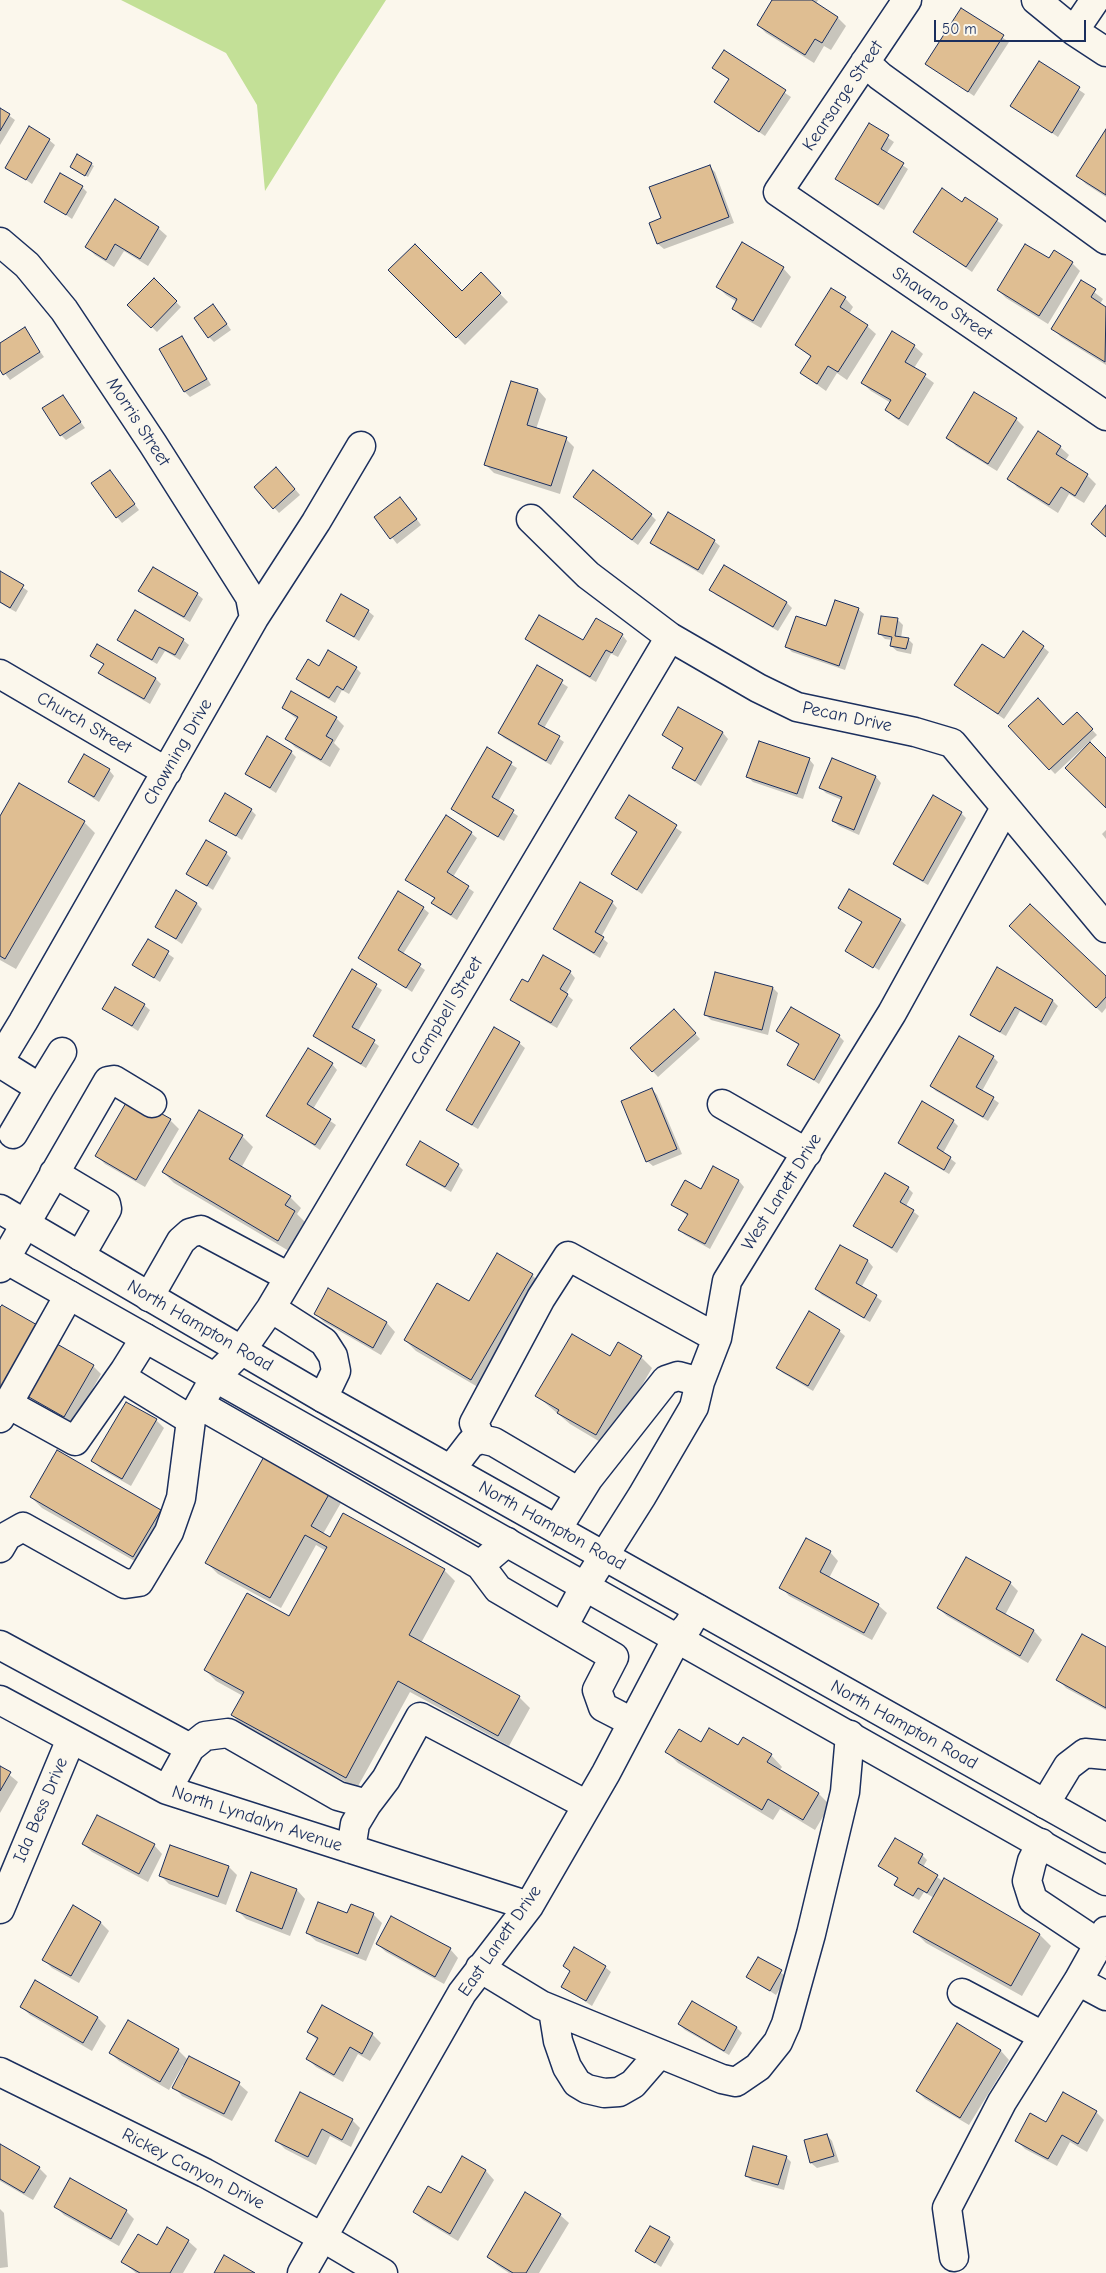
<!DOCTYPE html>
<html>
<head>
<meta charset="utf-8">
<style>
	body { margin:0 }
	#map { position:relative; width:1106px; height:2273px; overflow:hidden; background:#fbf7ec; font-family:"Comic Neue",sans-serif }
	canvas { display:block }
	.scale { position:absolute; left:934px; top:20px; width:152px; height:22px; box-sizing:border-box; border:2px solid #1b2f5e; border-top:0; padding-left:6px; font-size:15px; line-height:18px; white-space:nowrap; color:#1b2f5e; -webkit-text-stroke:4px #fbf7ec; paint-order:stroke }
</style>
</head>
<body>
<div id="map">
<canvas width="1106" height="2273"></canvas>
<div class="scale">50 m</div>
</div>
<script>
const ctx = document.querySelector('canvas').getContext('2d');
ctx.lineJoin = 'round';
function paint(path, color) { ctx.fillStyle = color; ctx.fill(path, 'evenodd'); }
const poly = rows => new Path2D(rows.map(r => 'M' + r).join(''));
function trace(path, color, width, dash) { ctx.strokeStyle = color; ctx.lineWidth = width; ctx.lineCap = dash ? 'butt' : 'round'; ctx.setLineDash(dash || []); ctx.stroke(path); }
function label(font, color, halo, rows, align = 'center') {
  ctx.font = font + ' "Comic Neue",sans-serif'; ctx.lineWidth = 4.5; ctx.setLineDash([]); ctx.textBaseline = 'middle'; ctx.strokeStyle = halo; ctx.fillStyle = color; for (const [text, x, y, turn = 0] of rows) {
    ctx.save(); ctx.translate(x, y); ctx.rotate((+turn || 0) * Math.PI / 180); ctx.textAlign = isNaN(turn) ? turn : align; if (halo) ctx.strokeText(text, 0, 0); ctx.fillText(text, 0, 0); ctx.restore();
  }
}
const green = poly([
	[121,0,386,0,338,74,265,191,257,105,226,53]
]);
const shadow = poly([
	[774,0,818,0,816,4,838,18,846,26,831,50,824,46,814,63,766,33,758,25],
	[961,9,1009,42,974,96,927,64],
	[724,52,791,97,765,136,715,102,729,80,714,68],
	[1039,63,1085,94,1058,137,1012,106],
	[0,109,15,120,0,145],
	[869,125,894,142,886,154,908,169,884,210,836,179],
	[1106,132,1106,197,1086,184,1078,176],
	[49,140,55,145,32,184,7,167],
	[78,156,94,166,88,177,74,169],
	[709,166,715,172,734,223,664,249,658,244,651,223,662,219],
	[82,187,87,192,72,219,45,201],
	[966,198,1003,225,972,272,914,232,962,204],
	[158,228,167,236,148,266,124,251,114,267,95,255,87,247],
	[1050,260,1072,263,1080,271,1048,324,1006,298,998,290],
	[783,268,791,277,761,328,742,317,733,309,737,302,726,295,718,287],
	[390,270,462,293,481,274,508,302,465,345],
	[154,280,181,307,157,332,129,305],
	[1081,282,1103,299,1100,304,1106,308,1106,365,1061,337,1053,329],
	[845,298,853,307,849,314,867,326,876,334,847,380,837,373,826,391,801,373,811,357,796,345],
	[218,311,231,330,214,342,209,337],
	[24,329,44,357,10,380,0,367,0,345],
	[182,338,187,343,211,385,190,397,185,392,161,350],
	[914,346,923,354,914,368,934,383,908,426,895,418,887,410,891,403,871,391,862,383],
	[512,382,538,390,546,399,536,429,566,439,574,447,560,494,494,473,485,464],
	[62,396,85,428,66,440,61,435],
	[1016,419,1024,427,997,471,956,446,948,437],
	[1060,447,1069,455,1065,461,1087,475,1096,484,1084,503,1069,494,1058,513,1017,487,1009,478],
	[110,471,139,510,122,523,117,517],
	[282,474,300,495,279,513,256,487],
	[580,502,651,515,656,520,638,545],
	[406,504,421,525,397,544,376,517],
	[714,541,720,546,703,575,657,548,652,543],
	[724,567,787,603,792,608,778,631,716,595,711,590],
	[0,572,28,591,16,612,0,603],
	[140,591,197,594,203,599,190,622,145,596],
	[858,609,864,614,845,670,792,652,787,647,827,628],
	[368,611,374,616,359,641,327,620],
	[898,620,903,625,901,638,908,639,913,644,911,654,897,651,891,646,892,640,885,639,880,634],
	[621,635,596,682,532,644,526,638,583,642],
	[623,636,627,641,618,657,612,654],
	[119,640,183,640,189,645,180,660,165,651,157,664,124,645],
	[98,646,156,679,161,684,150,704,105,678,100,673,104,665,92,656],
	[1043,647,1049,652,1004,719,956,685,1005,660],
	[320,667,356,668,361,673,349,694,342,690,335,703,303,684,298,679],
	[537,667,568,687,544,728,564,742,551,765,504,738,499,733],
	[283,708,336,718,344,726,334,743,340,749,330,767,295,747,287,739,298,720],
	[679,708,723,733,728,739,701,786,674,768,684,749,663,735],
	[1077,714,1097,735,1055,774,1009,726,1063,726],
	[487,749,517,768,498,802,518,816,504,841,458,814,452,808],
	[291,752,296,757,276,793,247,774],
	[809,759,814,765,803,799,753,782,748,777],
	[832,760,876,777,881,783,859,835,839,826,833,821,842,800,826,793,821,788],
	[109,770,114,776,99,802,69,782],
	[629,797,682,832,642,894,613,874,638,834,616,818],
	[251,810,256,815,242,840,211,820],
	[961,813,966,818,928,885,900,869,895,864],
	[0,818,84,822,95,833,16,969,0,960],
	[1106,830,1106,839,1102,834],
	[471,833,477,838,453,877,474,892,457,920,438,908,433,903,435,899,407,880],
	[226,853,231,858,213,890,188,874],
	[850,890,900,920,906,925,878,972,879,970,851,953,851,955,847,951,863,923,840,908],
	[612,902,617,908,601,937,608,943,600,958,560,934,554,929],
	[197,904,202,909,182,944,157,927],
	[423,908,429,913,403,954,425,970,412,992,359,957],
	[1011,926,1106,978,1106,1008,1102,1013],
	[148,940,174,958,160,982,134,965],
	[998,969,1053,1001,1058,1006,1046,1026,1020,1011,1006,1036,977,1020,972,1014],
	[353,971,382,990,358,1031,379,1046,366,1068,320,1041,315,1036],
	[570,972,575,978,566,994,573,1000,557,1028,517,1005,512,999,528,984],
	[773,988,778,993,768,1035,711,1020,706,1015],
	[144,1005,150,1010,138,1031,104,1009],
	[679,1015,700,1039,658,1077,632,1048],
	[778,1031,839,1036,844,1041,819,1084,789,1064,800,1046],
	[519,1043,525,1048,478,1129,453,1115,448,1110],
	[993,1057,998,1062,982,1091,999,1103,988,1121,936,1091,931,1086],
	[332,1064,337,1070,313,1109,336,1125,320,1150,268,1115],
	[652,1089,657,1095,682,1154,653,1166,647,1161],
	[131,1097,170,1120,179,1129,145,1187,105,1164,97,1156],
	[953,1121,958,1126,943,1153,956,1163,949,1174,905,1148,900,1143],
	[242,1136,253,1147,241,1168,290,1197,301,1208,297,1214,306,1223,289,1251,174,1183,163,1172],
	[408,1165,458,1165,463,1170,451,1192,413,1170],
	[714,1168,739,1181,744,1187,710,1249,685,1235,680,1230,688,1216,673,1205,701,1191],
	[908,1188,913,1193,906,1206,919,1216,897,1253,855,1225],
	[841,1246,868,1261,873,1267,862,1286,882,1301,870,1322,822,1295,816,1289],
	[532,1275,543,1286,483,1390,416,1351,405,1340,470,1303],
	[329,1290,387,1323,395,1332,381,1355,324,1322,315,1313],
	[839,1331,845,1336,813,1391,783,1373,777,1368],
	[641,1357,652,1368,607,1446,570,1424,537,1396,611,1358],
	[93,1366,101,1374,72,1425,37,1404,28,1396],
	[156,1420,164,1428,131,1486,101,1469,93,1461],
	[267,1454,342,1501,323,1534,331,1539,444,1570,455,1581,421,1643,519,1697,530,1708,509,1746,410,1692,357,1788,243,1726,232,1715,243,1696,216,1681,205,1670,290,1618,326,1551,316,1545,281,1608,218,1574,207,1563],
	[31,1497,160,1511,171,1522,145,1567,42,1508],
	[830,1552,838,1561,829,1578,878,1605,887,1613,872,1640,789,1596,781,1587],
	[1010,1583,1018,1591,1005,1615,1034,1631,1042,1640,1028,1663,947,1616,938,1608],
	[1106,1649,1106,1710,1066,1688,1058,1679],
	[701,1744,739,1747,771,1755,782,1767,779,1771,819,1794,830,1805,815,1830,780,1809,773,1820,678,1763,667,1752],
	[0,1767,18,1782,0,1813],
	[83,1844,154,1845,162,1854,148,1882,92,1852],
	[922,1855,927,1860,923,1867,944,1882,944,1880,1040,1935,1051,1946,1022,1996,926,1943,915,1932,934,1898,924,1892,919,1900,901,1890,896,1884,899,1879,880,1866],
	[229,1867,237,1875,226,1905,169,1884,161,1876],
	[252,1874,297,1890,305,1899,290,1936,246,1919,238,1911],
	[373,1914,382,1923,366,1961,316,1941,307,1933,348,1915],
	[101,1923,109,1931,79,1983,52,1968,44,1960],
	[377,1944,450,1949,458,1958,444,1984,386,1952],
	[574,1949,605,1967,611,1972,592,2006,562,1986,571,1972,564,1966],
	[759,1958,787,1977,776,1995,748,1977],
	[36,1982,98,2018,106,2026,92,2051,30,2015,21,2006],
	[692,2002,737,2028,742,2033,729,2055,685,2030,679,2024],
	[323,2007,372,2034,381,2043,370,2061,358,2054,343,2082,316,2067,308,2059,317,2040,309,2032],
	[958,2025,1001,2051,1009,2060,969,2125,925,2099,917,2091],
	[178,2050,188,2060,189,2057,239,2084,248,2092,232,2121,182,2096,174,2087,185,2066,183,2065,169,2090,119,2061,110,2053],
	[1096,2112,1104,2120,1087,2152,1070,2142,1057,2166,1025,2149,1017,2141,1046,2124],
	[352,2120,360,2128,351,2147,330,2136,316,2165,285,2149,277,2141],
	[827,2135,832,2141,839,2162,817,2168,811,2163],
	[0,2145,39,2168,47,2176,33,2200,0,2181],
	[786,2157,791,2162,784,2190,752,2181,746,2175],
	[462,2158,486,2171,494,2180,458,2241,423,2220,414,2212,441,2195],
	[56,2207,126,2211,134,2219,119,2246,64,2215],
	[0,2209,4,2213,8,2267,0,2268],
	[560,2215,569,2223,539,2273,509,2273,497,2265,488,2257],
	[669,2238,674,2244,661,2267,637,2251],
	[188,2241,197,2249,183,2273,136,2273,123,2262,157,2247]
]);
const building = poly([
	[772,0,812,0,838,17,822,43,815,39,805,55,757,25,772,0],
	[961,8,1004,35,968,92,925,64,961,8],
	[724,50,786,90,759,132,714,102,729,79,712,68,724,50],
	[1039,61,1080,87,1052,133,1010,106,1039,61],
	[0,108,10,114,0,131,0,108],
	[869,123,889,135,881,149,904,163,878,205,835,179,869,123],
	[29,126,50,139,26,180,5,168,29,126],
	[1106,129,1106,195,1076,176,1106,129],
	[77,154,92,163,85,176,70,167,77,154],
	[710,165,729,217,657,244,649,223,661,218,649,187,710,165],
	[60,173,83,186,66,215,44,202,60,173],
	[942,188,962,202,965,197,998,219,966,267,913,232,942,188],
	[115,199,159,227,140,259,115,244,106,260,85,247,115,199],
	[742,242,784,267,753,321,732,309,737,299,716,287,742,242],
	[415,244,462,291,481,272,501,293,456,338,388,270,415,244],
	[1025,244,1049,258,1054,250,1073,262,1039,316,997,290,1025,244],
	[154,278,177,301,151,328,127,305,154,278],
	[1081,280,1096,289,1091,297,1106,307,1105,362,1051,329,1081,280],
	[831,288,846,297,840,307,868,325,838,372,828,366,817,384,800,373,811,356,795,345,831,288],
	[213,304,227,324,208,338,194,318,213,304],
	[25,327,40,352,3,375,0,370,0,343,25,327],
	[892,331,915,345,905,362,926,374,899,419,885,410,891,400,861,383,892,331],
	[182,336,207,379,184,392,159,349,182,336],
	[511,381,538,389,527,425,567,437,551,486,484,465,511,381],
	[974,392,1017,418,988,464,946,438,974,392],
	[63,395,81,422,60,436,42,408,63,395],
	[1038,431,1061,446,1056,454,1088,474,1075,496,1061,487,1049,505,1007,479,1038,431],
	[276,467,295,489,273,509,254,487,276,467],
	[110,470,135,504,116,518,91,483,110,470],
	[593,470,652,514,632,540,573,497,593,470],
	[400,497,417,519,390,539,374,517,400,497],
	[1106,505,1106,537,1091,524,1106,505],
	[668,512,715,540,698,570,650,543,668,512],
	[724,565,787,602,773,627,709,590,724,565],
	[153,567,198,593,184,617,138,591,153,567],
	[0,571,24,585,10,608,0,602,0,571],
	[341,594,369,610,354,637,326,621,341,594],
	[835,600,859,608,839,666,785,647,796,616,826,626,835,600],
	[135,610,184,639,175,655,159,647,152,660,117,640,135,610],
	[539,615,583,640,596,618,623,634,612,653,606,650,590,677,525,639,539,615],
	[881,616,898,618,895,636,909,638,906,649,890,646,892,637,878,634,881,616],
	[1023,631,1044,646,998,714,954,685,982,644,1004,658,1023,631],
	[97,644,156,678,144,699,98,673,104,664,90,656,97,644],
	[328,650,357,667,343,690,337,686,329,698,296,679,308,659,319,666,328,650],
	[537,665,563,680,538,724,560,736,546,761,498,733,537,665],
	[291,691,337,717,326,736,333,740,321,760,285,739,298,717,282,708,291,691],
	[1038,698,1063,725,1077,712,1093,729,1049,770,1008,726,1038,698],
	[678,707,723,732,695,781,672,768,683,748,662,735,678,707],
	[267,736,292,751,270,788,245,774,267,736],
	[759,741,810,758,797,794,746,777,759,741],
	[1090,742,1106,758,1106,808,1065,768,1090,742],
	[487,747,512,762,492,797,514,810,498,837,451,809,487,747],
	[84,754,110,769,94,797,68,782,84,754],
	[832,758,876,776,854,830,832,821,842,797,819,788,832,758],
	[19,783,85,821,5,959,0,956,0,816,19,783],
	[225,793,252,809,236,836,209,821,225,793],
	[629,795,677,825,637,890,611,874,637,832,615,818,629,795],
	[933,795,962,812,923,881,893,864,933,795],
	[446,815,472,832,447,872,469,886,451,915,431,903,435,898,405,880,446,815],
	[206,840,227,852,207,886,186,874,206,840],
	[580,882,613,901,595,932,604,937,594,953,553,929,580,882],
	[849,889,901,919,873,968,845,951,862,922,838,908,849,889],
	[176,890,197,903,176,939,155,927,176,890],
	[398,891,424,907,398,950,421,964,406,988,358,958,398,891],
	[1030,904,1106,976,1106,997,1096,1008,1009,926,1030,904],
	[148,939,169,951,154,978,132,965,148,939],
	[543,955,571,971,560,989,568,994,551,1023,510,1000,522,979,528,982,543,955],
	[997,967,1053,1000,1041,1022,1015,1007,1000,1032,970,1015,997,967],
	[352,969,377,984,352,1027,375,1040,361,1064,313,1036,352,969],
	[715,972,773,987,762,1030,704,1015,715,972],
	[115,987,145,1004,132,1026,102,1009,115,987],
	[791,1007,840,1035,814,1080,787,1065,799,1044,776,1031,791,1007],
	[674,1009,696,1033,652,1072,630,1048,674,1009],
	[494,1027,520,1042,472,1125,446,1110,494,1027],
	[959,1036,994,1056,976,1087,994,1097,983,1117,930,1086,959,1036],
	[308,1048,333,1063,307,1104,331,1119,315,1145,266,1116,308,1048],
	[652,1088,677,1149,646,1162,621,1101,652,1088],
	[130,1096,171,1119,136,1180,95,1156,130,1096],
	[922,1101,954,1120,937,1148,951,1157,944,1170,898,1143,922,1101],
	[199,1110,243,1135,229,1159,291,1196,285,1205,295,1211,278,1241,162,1172,199,1110],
	[420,1141,459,1164,445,1187,406,1165,420,1141],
	[713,1166,739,1180,705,1244,678,1230,688,1214,671,1205,685,1180,701,1189,713,1166],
	[885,1173,909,1187,900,1202,914,1210,892,1248,853,1226,885,1173],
	[840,1245,868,1260,856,1283,877,1295,864,1318,815,1289,840,1245],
	[497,1253,533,1274,471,1380,404,1340,437,1283,469,1301,497,1253],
	[328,1288,387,1322,373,1348,314,1314,328,1288],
	[2,1305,46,1330,0,1392,0,1307,2,1305],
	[809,1311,840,1330,808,1386,776,1368,809,1311],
	[572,1334,610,1356,618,1342,642,1356,596,1435,557,1413,559,1410,535,1396,572,1334],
	[57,1344,94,1365,64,1417,27,1396,57,1344],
	[126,1402,157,1419,122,1479,91,1461,126,1402],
	[57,1450,161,1510,133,1557,30,1497,57,1450],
	[266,1453,332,1489,311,1526,330,1537,343,1513,445,1569,409,1635,520,1696,498,1736,398,1681,346,1778,231,1715,244,1692,204,1670,247,1593,289,1616,327,1547,305,1535,270,1598,205,1563,266,1453],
	[806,1538,831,1551,820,1572,879,1604,864,1633,779,1588,806,1538],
	[966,1557,1011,1582,996,1609,1034,1630,1020,1656,937,1608,966,1557],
	[1082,1634,1106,1647,1106,1708,1056,1680,1082,1634],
	[709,1728,738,1745,743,1737,772,1754,767,1762,819,1793,803,1820,768,1799,762,1810,665,1752,679,1729,701,1742,709,1728],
	[0,1766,11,1772,0,1791,0,1766],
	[97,1815,155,1844,139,1874,82,1844,97,1815],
	[895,1838,923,1854,918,1863,938,1875,927,1893,918,1888,913,1896,894,1885,898,1878,878,1866,895,1838],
	[170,1845,229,1866,218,1897,159,1876,170,1845],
	[251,1872,297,1889,282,1929,236,1911,251,1872],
	[944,1878,1040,1934,1011,1986,913,1932,944,1878],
	[318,1902,347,1913,351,1904,374,1913,358,1954,306,1933,318,1902],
	[73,1905,101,1922,71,1976,42,1960,73,1905],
	[391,1916,451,1948,435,1977,376,1944,391,1916],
	[574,1947,606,1966,586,2001,561,1987,570,1971,563,1966,574,1947],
	[758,1957,782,1970,770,1991,746,1977,758,1957],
	[35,1980,98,2017,83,2043,20,2007,35,1980],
	[692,2001,737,2027,724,2051,678,2024,692,2001],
	[322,2005,373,2033,362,2054,350,2047,334,2075,306,2059,318,2038,307,2032,322,2005],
	[128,2020,179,2049,160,2082,109,2053,128,2020],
	[957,2023,1001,2050,960,2118,916,2091,957,2023],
	[189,2056,240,2082,224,2114,172,2088,189,2056],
	[300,2092,353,2119,342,2140,322,2129,308,2157,275,2141,300,2092],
	[1063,2092,1097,2111,1078,2144,1062,2135,1048,2159,1015,2141,1030,2113,1046,2122,1063,2092],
	[827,2134,834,2156,810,2163,804,2140,827,2134],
	[0,2144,40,2167,24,2193,0,2179,0,2144],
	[753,2146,787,2156,778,2185,745,2176,753,2146],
	[462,2156,486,2170,450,2234,413,2212,428,2186,441,2193,462,2156],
	[70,2178,127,2210,111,2239,54,2207,70,2178],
	[525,2192,561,2214,526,2273,513,2273,487,2257,525,2192],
	[650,2226,670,2237,655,2263,635,2251,650,2226],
	[167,2227,189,2240,170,2273,140,2273,121,2262,138,2234,157,2245,167,2227],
	[224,2255,255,2273,214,2273,224,2255]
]);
const minor = poly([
	[907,0,778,192,1106,416],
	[1036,0,1074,31,1106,52],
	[1074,31,1095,0],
	[865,62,880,76,1106,240],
	[0,242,27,265,64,310,153,444,250,597,254,618],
	[531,519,588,575,670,637,758,688,797,707,915,732,952,743,1106,928],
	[0,674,167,772],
	[0,1060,23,1022,254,618,316,522,361,446],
	[0,1063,40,1088,13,1134],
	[40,1088,62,1052],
	[722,1104,807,1153],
	[54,1173,106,1204,107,1209,80,1256],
	[0,1268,108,1081,114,1080,152,1103],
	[149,1297,181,1241,190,1233,201,1230,289,1277],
	[271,1308,324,1342,333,1356,336,1371,323,1398],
	[145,1338,125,1370,126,1380,191,1420,215,1377,241,1351,271,1308,670,637],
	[8,1404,75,1441,125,1370],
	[200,1405,480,1565,507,1542],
	[0,1418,69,1295],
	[481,1439,474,1423,541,1298,568,1256,717,1338],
	[451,1469,471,1443,481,1439,494,1442,579,1492],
	[557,1529,588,1479,666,1380,678,1376,700,1382],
	[0,1548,7,1536,23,1527,125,1584,139,1582,169,1532,181,1498,191,1420],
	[480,1565,498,1589,614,1657,597,1690,603,1707,632,1722],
	[563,1627,585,1586,642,1496,694,1407,700,1382,717,1338,727,1281,892,1013,1005,808],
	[0,1645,190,1748,167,1790],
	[0,1700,167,1790,529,1906],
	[190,1748,205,1736,228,1733,338,1796,367,1804,355,1824,351,1849],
	[367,1804,386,1779,420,1717,587,1805],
	[1045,1804,1068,1766,1085,1753,1106,1755],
	[1041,1843,1032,1861,1027,1881,1033,1900,1099,1944],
	[0,1909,71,1739],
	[480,1968,541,2005,722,2079,736,2082,758,2067,778,2042,786,2024,811,1934,845,1792,850,1735],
	[1078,1981,1106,1996],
	[962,1993,1043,2036],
	[553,2010,558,2041,567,2067,577,2083,587,2089,604,2093,619,2092,633,2084,659,2054],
	[0,2072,205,2173,322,2237,383,2273],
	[954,2257,947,2208,1002,2102,1078,1981,1106,1931],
	[302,2273,462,1993,529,1906,606,1773,677,1638,688,1626,698,1609]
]);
const major = poly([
	[0,1209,323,1398,1106,1838],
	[0,1256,1106,1881]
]);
const streetNames = [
	["Kearsarge Street",843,96,-56],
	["Shavano Street",942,304,34],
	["Morris Street",138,422,57],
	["Pecan Drive",847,717,12],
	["Church Street",84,723,30],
	["Chowning Drive",178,752,-60],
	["Campbell Street",447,1011,-59],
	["West Lanett Drive",782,1192,-58],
	["North Hampton Road",200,1326,30],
	["North Hampton Road",552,1526,29],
	["North Hampton Road",904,1725,29],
	["Ida Bess Drive",41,1810,-67],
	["North Lyndalyn Avenue",257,1819,18],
	["East Lanett Drive",500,1941,-55],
	["Rickey Canyon Drive",193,2169,27]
];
paint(green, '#c3e097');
paint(shadow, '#0003');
paint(building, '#dfbe92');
trace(building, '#1b2f5e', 1);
trace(minor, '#1b2f5e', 31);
trace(major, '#1b2f5e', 31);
trace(minor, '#fbf7ec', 28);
trace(major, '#fbf7ec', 28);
label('18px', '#1b2f5e', '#fbf7ec', streetNames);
</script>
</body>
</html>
